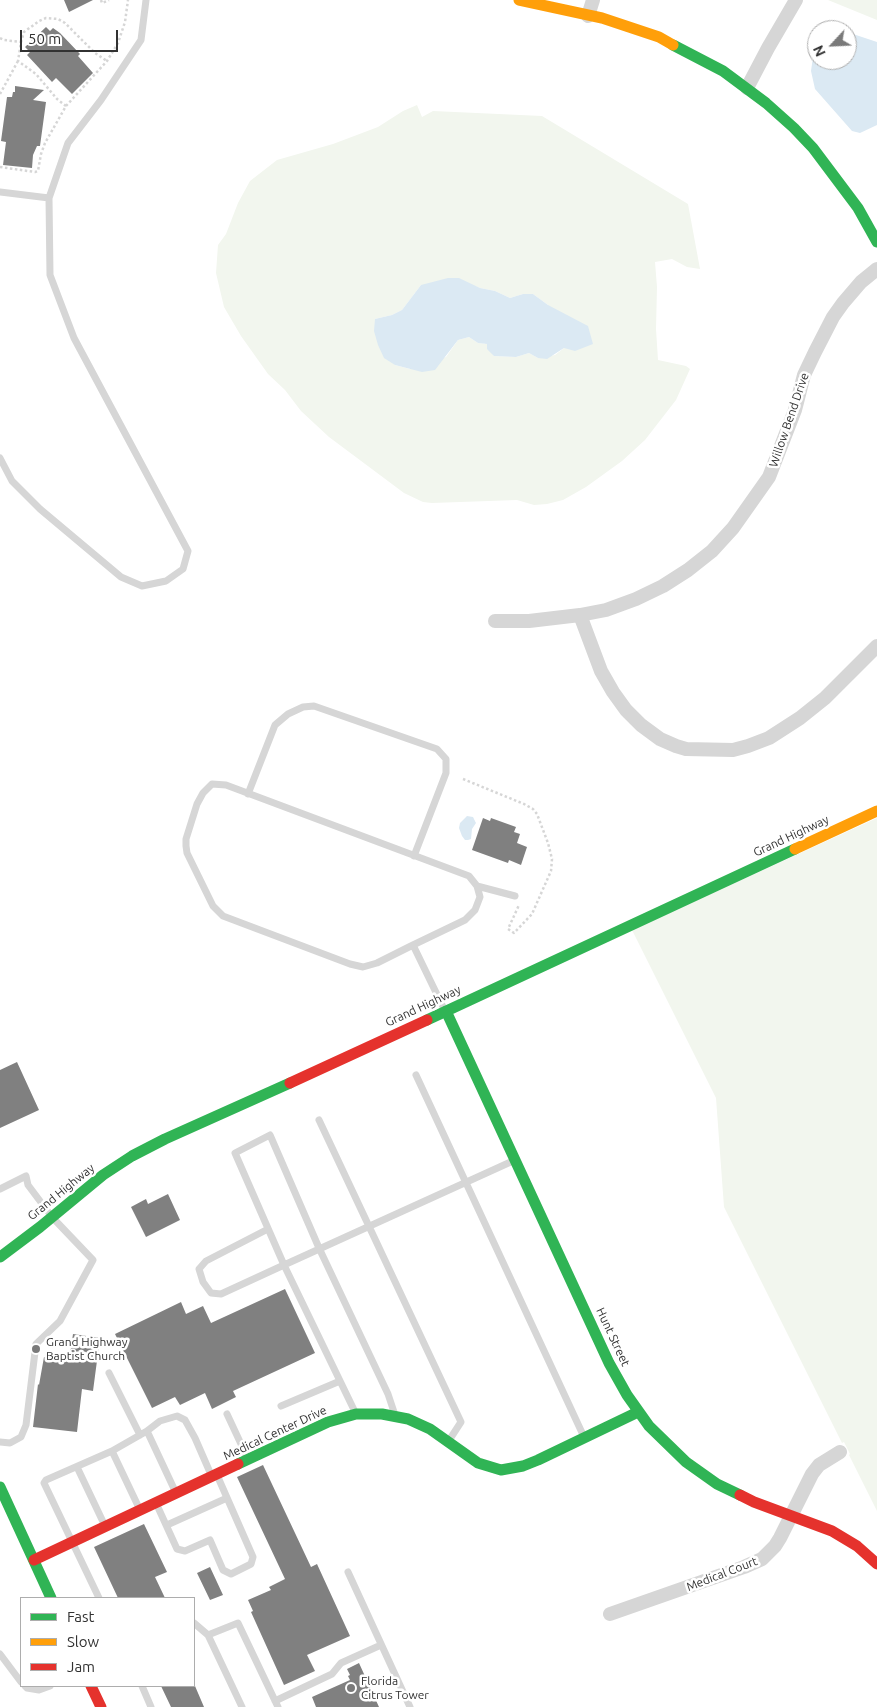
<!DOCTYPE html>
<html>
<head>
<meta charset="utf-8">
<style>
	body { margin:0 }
	#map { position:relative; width:877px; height:1707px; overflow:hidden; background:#fff; font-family:Ubuntu,sans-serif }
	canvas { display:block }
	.legend { position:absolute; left:20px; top:1597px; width:175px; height:90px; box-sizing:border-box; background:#fff; border:1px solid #adadad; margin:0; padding:6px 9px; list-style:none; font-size:15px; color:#323232 }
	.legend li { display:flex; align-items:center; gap:10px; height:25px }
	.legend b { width:25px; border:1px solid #adadad }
	.north { position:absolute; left:807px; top:20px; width:50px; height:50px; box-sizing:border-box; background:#fff; border:1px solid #adadad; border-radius:50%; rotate:245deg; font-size:14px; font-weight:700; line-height:20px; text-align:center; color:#323232 }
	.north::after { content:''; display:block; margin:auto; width:18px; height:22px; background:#7a7a7a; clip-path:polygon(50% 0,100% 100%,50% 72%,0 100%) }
	.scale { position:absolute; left:20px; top:30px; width:98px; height:22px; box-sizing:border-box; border:2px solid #323232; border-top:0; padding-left:6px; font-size:15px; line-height:18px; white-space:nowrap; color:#323232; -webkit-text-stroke:4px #fff; paint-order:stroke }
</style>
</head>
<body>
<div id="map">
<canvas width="877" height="1707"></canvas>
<ul class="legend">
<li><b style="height:6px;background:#30b455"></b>Fast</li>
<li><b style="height:6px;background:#ff9f0a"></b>Slow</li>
<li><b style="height:6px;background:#e5322d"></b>Jam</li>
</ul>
<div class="north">N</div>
<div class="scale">50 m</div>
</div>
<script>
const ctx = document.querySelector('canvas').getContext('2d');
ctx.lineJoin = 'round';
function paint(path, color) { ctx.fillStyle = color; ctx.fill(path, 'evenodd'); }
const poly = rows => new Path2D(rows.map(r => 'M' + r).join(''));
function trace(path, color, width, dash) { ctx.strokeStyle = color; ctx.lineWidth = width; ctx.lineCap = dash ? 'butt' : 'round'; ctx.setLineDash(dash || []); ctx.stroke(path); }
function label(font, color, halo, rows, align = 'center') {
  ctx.font = font + ' Ubuntu,sans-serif'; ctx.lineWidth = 5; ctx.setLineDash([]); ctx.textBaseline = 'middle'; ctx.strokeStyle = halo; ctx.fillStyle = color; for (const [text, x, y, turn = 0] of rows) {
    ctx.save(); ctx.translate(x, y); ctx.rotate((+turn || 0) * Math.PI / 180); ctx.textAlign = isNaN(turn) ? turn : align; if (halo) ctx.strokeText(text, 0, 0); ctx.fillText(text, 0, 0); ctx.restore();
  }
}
const green = poly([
	[828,0,877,0,877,20],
	[417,105,422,117,433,111,542,116,688,204,700,269,687,267,672,259,655,262,657,287,656,329,658,360,686,366,690,369,676,400,645,440,622,461,586,487,563,500,547,504,534,505,517,500,432,503,423,502,404,493,329,437,301,411,285,390,268,374,241,336,224,307,216,273,218,245,226,234,238,203,250,181,277,160,333,144,378,127,403,111],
	[469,284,480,288,495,291,510,298,523,294,533,294,548,305,564,348,555,355,538,358,529,353,516,357,494,356,487,344,478,343,469,337,458,340,446,357,410,369,395,365,375,319,392,315,402,310,421,285],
	[877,818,877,1511,849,1455,850,1454,844,1442,842,1443,724,1207,716,1098,632,930]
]);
const water = poly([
	[847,32,877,42,877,125,860,133,852,131,815,89,811,71,813,57,817,49,817,60,847,60],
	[448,278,459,278,480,288,495,291,510,298,523,294,533,294,548,305,588,326,593,344,575,351,564,348,547,359,538,358,529,353,516,357,494,356,487,349,487,344,478,343,469,337,458,340,435,370,422,372,395,365,384,358,378,345,374,331,375,319,392,315,402,310,421,285],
	[467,816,473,817,476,823,472,829,471,839,468,840,465,840,462,836,459,828,460,823]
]);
const building = poly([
	[64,0,93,0,69,12],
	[46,27,50,31,53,28,60,33,80,54,78,56,93,73,72,94,56,78,52,82,27,55,30,52,25,47],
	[15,86,44,90,33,100,46,102,40,146,37,146,33,155,32,168,3,165,6,142,1,141,7,97,12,97,13,92,15,92],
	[483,818,490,821,491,818,516,827,514,832,520,834,517,843,527,847,521,865,509,860,508,863,472,850],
	[17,1062,39,1110,0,1128,0,1070],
	[168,1194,180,1220,146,1237,131,1207,146,1199,148,1204],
	[285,1289,315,1353,233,1391,236,1397,212,1409,205,1393,180,1405,175,1397,152,1408,115,1334,181,1302,186,1314,203,1306,211,1323],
	[73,1334,100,1338,93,1391,82,1389,77,1432,33,1427,38,1384,39,1385,44,1357,69,1361],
	[263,1465,311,1567,317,1564,350,1636,307,1655,315,1671,284,1685,251,1612,253,1611,248,1600,271,1590,269,1587,285,1579,237,1477],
	[144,1524,167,1572,155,1577,165,1598,118,1598,94,1547],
	[210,1567,223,1595,210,1600,197,1573],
	[359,1663,379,1707,316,1707,312,1697,350,1680,348,1676,350,1675,347,1669],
	[161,1686,195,1686,204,1707,171,1707]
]);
const path = poly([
	[101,0,102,3,109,0],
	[0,38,4,40,21,42],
	[0,94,18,61],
	[66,106,57,99,36,74,18,61,21,42,24,32,39,21,46,18,58,19,65,23,95,53,107,61],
	[0,167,35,172,38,171,41,154,45,143,66,106,107,61,118,43,125,22,128,0],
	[463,779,524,804,533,809,537,814,548,843,552,859,551,871,532,914,514,933,508,929,519,905]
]);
const lane = poly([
	[0,192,49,198],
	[0,458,12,481,40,509,121,577,142,586,166,581,183,569,188,551,74,338,50,275,49,198,68,143,101,100,141,40,146,0],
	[248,794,275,725,288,714,303,707,314,706,437,749,446,759,446,773,414,856],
	[477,886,515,896],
	[413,945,377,963,363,967,350,964,223,916,213,906,187,853,186,846,186,839,197,804,203,793,212,784,226,785,469,876,477,886,480,897,475,910,465,920,413,945,445,1011],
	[416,1075,584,1437],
	[319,1120,461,1422,448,1442],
	[0,1189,26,1176,28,1185,52,1217,93,1260,60,1321,36,1344,26,1425,21,1437,10,1443,0,1442],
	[268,1229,206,1261,199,1269,203,1282,211,1293,221,1294,284,1265,235,1153,270,1135,319,1248,388,1394,395,1415],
	[109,1373,140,1435],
	[281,1406,340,1381],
	[227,1414,248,1459],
	[356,1414,284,1265,515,1160],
	[147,1431,176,1493],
	[112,1451,140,1510],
	[77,1467,105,1526],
	[156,1503,177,1549,185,1551,210,1540,223,1570,231,1574,251,1564,253,1557,217,1475],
	[167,1525,227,1498],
	[348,1572,410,1707],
	[99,1598,44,1483,46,1480,112,1451,147,1431,160,1421,177,1416,185,1420,195,1438,212,1477],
	[194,1623,208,1635,242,1707],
	[208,1635,238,1623,278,1707],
	[0,1654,21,1682],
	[25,1686,27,1688,39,1690,50,1686],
	[142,1686,151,1707],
	[275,1701,332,1674,341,1663,381,1645]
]);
const street = poly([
	[588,16,593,0],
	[747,88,768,48,796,0],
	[580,615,601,671,613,692,626,710,641,725,660,739,676,746,686,749,733,750,748,746,769,738,800,718,825,698,877,646],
	[495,621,529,621,580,615,606,610,636,599,663,586,688,570,712,551,733,528,769,477,795,410,804,375,815,352,833,317,843,303,861,282,877,269],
	[610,1614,744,1567,762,1559,775,1546,780,1538,812,1474,819,1465,840,1452]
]);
const fast = poly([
	[673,45,723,71,766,103,794,128,813,148,858,208,877,242],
	[446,1011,609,1363,627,1395,649,1426,686,1462,717,1484,740,1495],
	[427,1020,795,849],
	[0,1257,40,1227,103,1175,132,1156,165,1139,290,1083],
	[238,1464,328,1422,356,1414,382,1414,408,1419,430,1429,478,1463,501,1470,523,1466,538,1460,638,1412],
	[0,1487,51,1598]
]);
const slow = poly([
	[519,0,602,18,659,37,673,45],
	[795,849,877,811]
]);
const jam = poly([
	[290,1083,427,1020],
	[740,1495,754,1502,832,1531,857,1546,877,1564],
	[34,1560,238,1464],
	[91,1686,101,1707]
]);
const markers = [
	[36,1349,5,"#7a7a7a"],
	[351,1688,5,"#7a7a7a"]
];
const streetNames = [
	["Willow Bend Drive",789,420,-71],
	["Grand Highway",791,836,-25],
	["Grand Highway",423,1006,-25],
	["Grand Highway",61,1192,-39],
	["Hunt Street",613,1337,65],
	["Medical Center Drive",275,1433,-25],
	["Medical Court",722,1574,-21]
];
const poiNames = [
	["Grand Highway",46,1342],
	["Baptist Church",46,1356],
	["Florida",361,1681],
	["Citrus Tower",361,1695]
];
paint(green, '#f2f6ee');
paint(water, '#dbe9f3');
paint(building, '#808080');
trace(path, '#d6d6d6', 2.5, [2.5, 2.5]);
trace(lane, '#d6d6d6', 7);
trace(street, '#d6d6d6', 14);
trace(fast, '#30b455', 11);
trace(slow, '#ff9f0a', 11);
trace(jam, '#e5322d', 11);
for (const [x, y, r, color] of markers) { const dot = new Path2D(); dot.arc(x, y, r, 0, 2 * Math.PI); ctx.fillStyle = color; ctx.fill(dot); trace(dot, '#fff', 2); }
label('12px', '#323232', '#fff', streetNames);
label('12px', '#323232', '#fff', poiNames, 'left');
</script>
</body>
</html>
